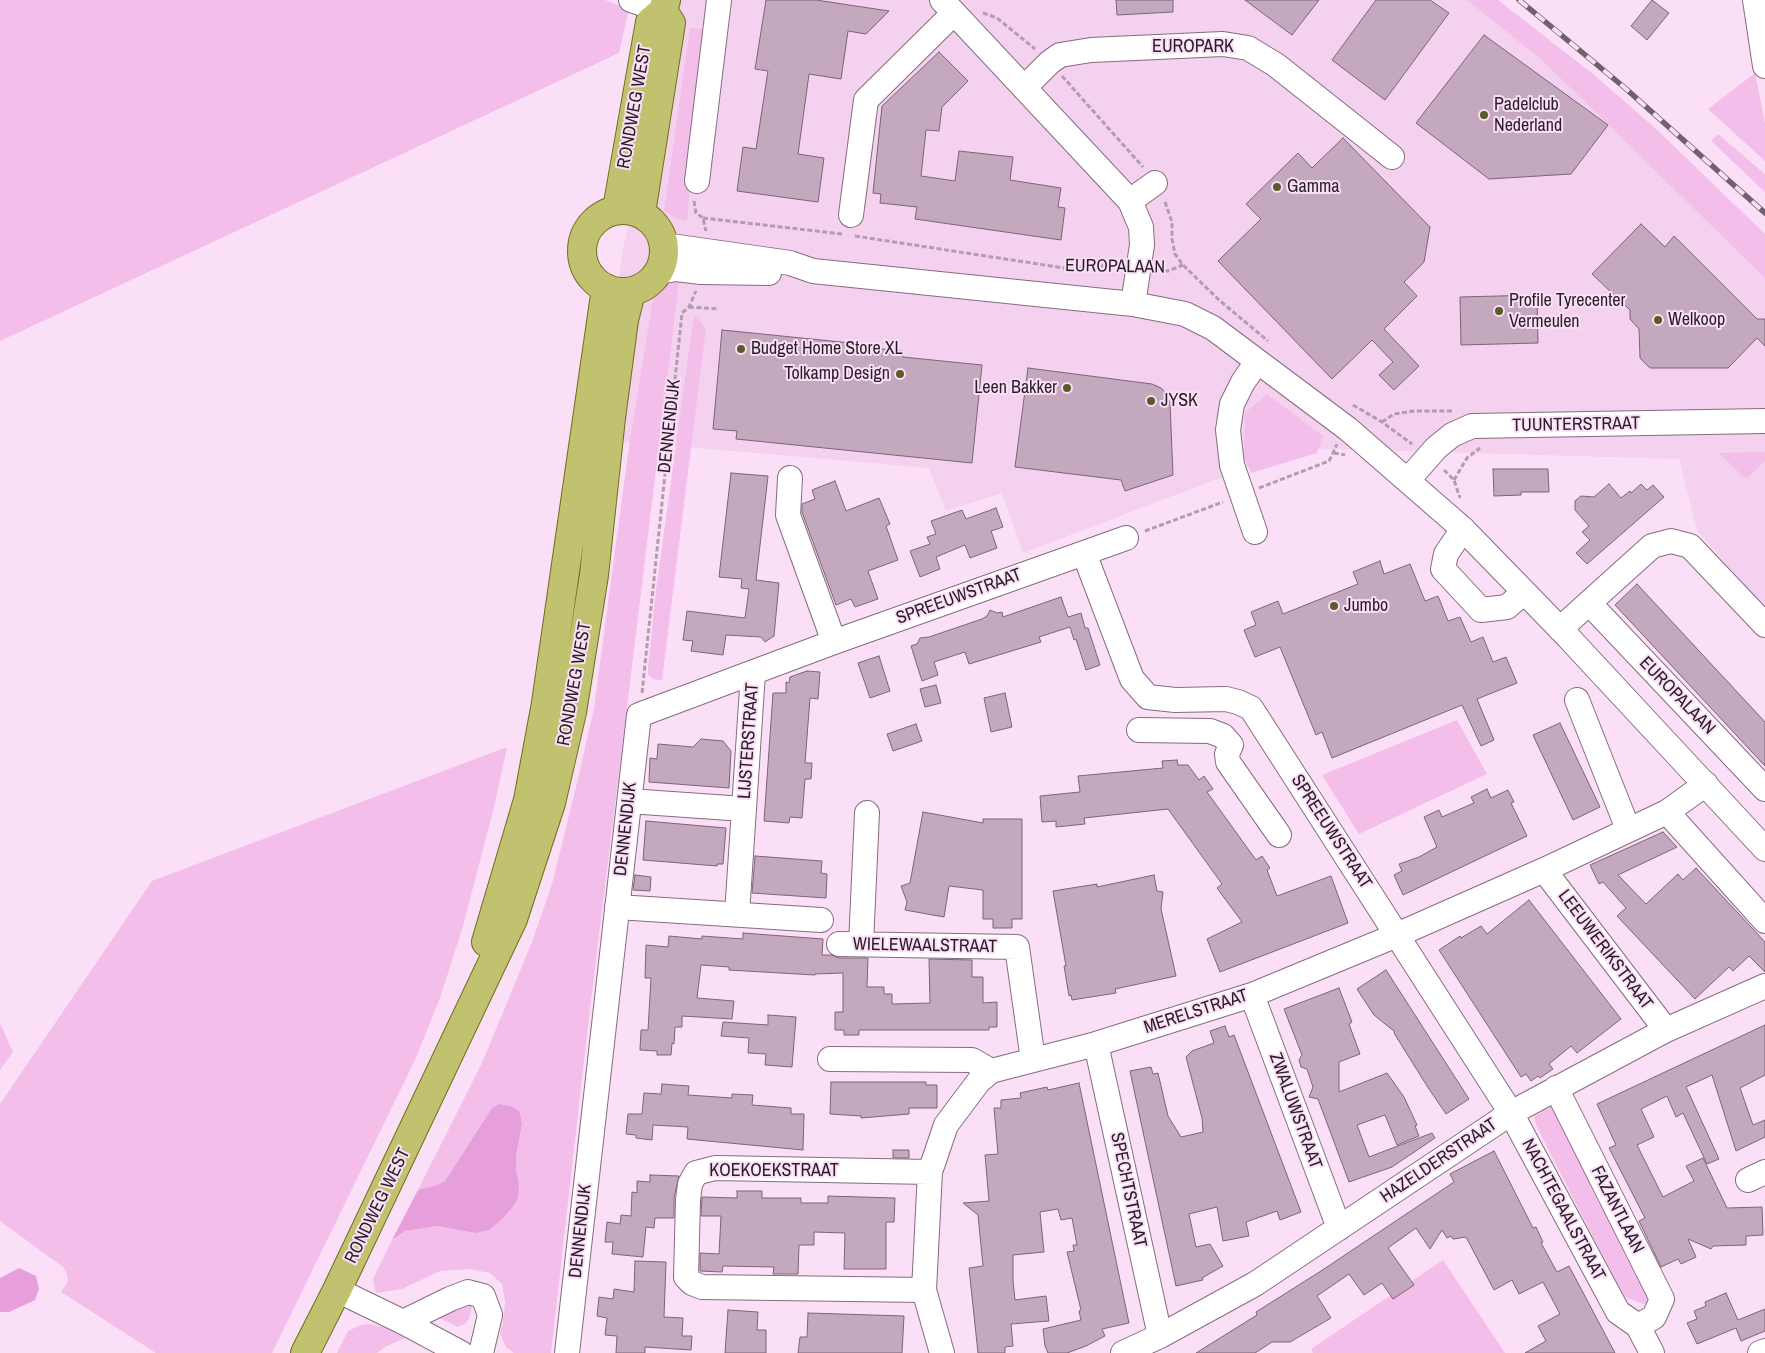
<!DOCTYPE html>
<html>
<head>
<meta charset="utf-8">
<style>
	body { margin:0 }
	canvas { display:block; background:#fbdff6 }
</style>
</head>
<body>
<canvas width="1765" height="1353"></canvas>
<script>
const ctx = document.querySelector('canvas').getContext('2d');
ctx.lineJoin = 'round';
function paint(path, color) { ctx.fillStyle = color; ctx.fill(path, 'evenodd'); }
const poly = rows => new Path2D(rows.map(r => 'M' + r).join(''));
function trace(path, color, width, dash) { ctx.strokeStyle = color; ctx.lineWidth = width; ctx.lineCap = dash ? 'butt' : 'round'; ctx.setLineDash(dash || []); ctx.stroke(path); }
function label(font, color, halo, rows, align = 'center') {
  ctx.font = font + ' "Archivo Narrow",sans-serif'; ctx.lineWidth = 4; ctx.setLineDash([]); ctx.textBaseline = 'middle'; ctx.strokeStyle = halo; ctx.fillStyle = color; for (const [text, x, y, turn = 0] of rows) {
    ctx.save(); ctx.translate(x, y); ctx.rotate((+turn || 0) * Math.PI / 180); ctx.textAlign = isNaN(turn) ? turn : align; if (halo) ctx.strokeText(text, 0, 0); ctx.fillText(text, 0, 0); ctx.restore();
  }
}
const built = poly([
	[678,0,1480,0,1765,255,1765,611,1697,530,1679,459,1299,448,1023,553,1002,493,946,511,929,468,595,439,623,250]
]);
const green = poly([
	[0,0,605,0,629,9,619,53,0,341],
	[1467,0,1498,0,1593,74,1654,127,1765,234,1765,278,1541,59],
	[690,28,703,29,687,165,691,165,687,221,676,218,664,211],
	[1755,73,1765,123,1765,161,1708,109],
	[1718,134,1765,174,1765,192,1711,141],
	[679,282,588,1025,551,1353,514,1353,506,1347,500,1334,503,1321,505,1302,502,1284,490,1273,469,1269,440,1271,402,1289,376,1293,373,1279,392,1240,405,1231,437,1226,475,1233,519,1183,516,1169,516,1156,522,1124,520,1112,492,1108,445,1181,437,1185,418,1190,482,1063,532,942,552,884,578,779,594,708,629,446,654,292,664,285],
	[694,315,706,328,662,680,653,679,648,675,648,669,656,590],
	[1267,394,1323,436,1317,453,1251,473,1244,456,1245,413],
	[1765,452,1765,461,1746,479,1719,453],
	[1457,720,1487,774,1359,834,1322,775],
	[507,747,494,807,463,926,440,998,415,1060,272,1353,156,1353,61,1292,68,1282,67,1274,63,1267,0,1221,0,1104,152,881],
	[0,1023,13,1052,0,1070],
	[1552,1106,1582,1148,1578,1158,1599,1204,1611,1208,1621,1231,1619,1243,1640,1284,1648,1285,1656,1299,1644,1304,1625,1297,1594,1239,1536,1125,1534,1116],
	[1443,1260,1505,1353,1313,1353,1311,1349],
	[471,1303,472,1306,469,1319,465,1324,457,1327,436,1316],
	[370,1324,386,1328,405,1338,385,1347,377,1353,337,1353,348,1331,361,1325]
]);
const water = poly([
	[499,1104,513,1107,520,1112,522,1124,516,1156,516,1169,519,1183,518,1198,512,1208,501,1220,489,1230,475,1233,437,1226,405,1231,392,1240,418,1190,437,1185,445,1181,492,1108],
	[19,1268,36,1276,39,1289,35,1300,9,1312,0,1312,0,1278]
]);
const building = poly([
	[766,0,816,0,889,11,866,34,848,31,841,79,809,74,798,154,824,158,818,202,737,191,743,147,756,149,768,71,755,69,766,0],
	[1116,0,1173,0,1173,12,1117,15,1116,0],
	[1245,0,1319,0,1292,35,1245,0],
	[1376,0,1430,0,1449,13,1385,100,1332,60,1376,0],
	[1652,0,1669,13,1647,40,1631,26,1652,0],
	[1484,35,1608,125,1571,174,1489,179,1416,123,1484,35],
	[939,52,968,81,942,107,939,131,926,130,921,176,955,181,959,151,1013,157,1010,180,1061,188,1058,207,1065,208,1061,240,915,219,917,207,880,203,881,194,873,193,882,106,939,52],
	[1343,138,1430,227,1424,262,1404,282,1417,296,1384,329,1419,366,1394,390,1379,375,1393,362,1372,340,1332,379,1218,261,1261,219,1246,204,1298,153,1312,168,1343,138],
	[1641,224,1665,247,1674,236,1757,319,1765,319,1765,346,1757,338,1728,368,1650,368,1640,358,1639,329,1630,319,1630,310,1592,274,1641,224],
	[1537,295,1538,343,1461,345,1460,297,1537,295],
	[722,330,861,344,861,347,903,351,903,357,982,365,972,463,736,439,737,431,713,429,722,330],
	[1028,368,1152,384,1161,388,1167,394,1170,403,1173,475,1125,491,1121,480,1015,467,1028,368],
	[1493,469,1548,469,1549,492,1521,492,1521,495,1494,496,1493,469],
	[731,473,768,476,756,580,779,583,774,636,765,642,761,637,726,635,723,655,691,651,693,641,683,640,687,611,745,618,749,589,741,588,742,579,719,577,731,473],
	[835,481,846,511,879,498,890,524,886,526,898,560,868,571,878,599,855,607,851,599,836,605,802,512,802,504,815,499,812,490,835,481],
	[1609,484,1621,498,1630,491,1631,493,1641,484,1647,490,1653,485,1664,497,1587,564,1576,553,1590,540,1582,532,1589,526,1575,510,1575,501,1581,496,1594,497,1609,484],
	[996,508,1003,527,991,531,997,548,970,558,965,545,936,557,940,569,920,577,910,551,930,544,927,537,936,534,931,521,962,510,966,519,996,508],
	[1380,561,1384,574,1410,564,1425,601,1438,596,1448,621,1460,617,1471,642,1483,637,1493,662,1506,657,1517,683,1477,699,1494,740,1481,746,1462,705,1332,758,1322,732,1316,735,1280,647,1255,657,1244,630,1256,625,1251,612,1278,601,1283,614,1358,584,1353,572,1380,561],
	[1637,584,1765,722,1765,766,1615,605,1637,584],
	[1061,597,1068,617,1081,613,1085,628,1088,628,1100,665,1086,670,1076,639,1074,640,1070,627,1039,637,1041,642,969,664,965,652,934,662,938,675,922,681,911,646,917,644,920,638,929,637,982,619,987,616,990,610,997,613,1002,612,1003,617,1061,597],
	[879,656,890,691,870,698,858,663,879,656],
	[807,671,820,672,818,699,810,698,805,763,812,763,811,779,805,779,802,818,790,817,789,823,764,821,773,693,786,693,786,682,789,683,790,677,807,671],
	[936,685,941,703,925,707,920,689,936,685],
	[1005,693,1012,727,991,732,984,698,1005,693],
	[1560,723,1600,807,1573,820,1533,735,1560,723],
	[916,724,922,741,893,751,887,734,916,724],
	[701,739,723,741,731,751,729,788,649,782,650,758,657,759,658,744,693,747,701,739],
	[1177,760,1178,765,1188,765,1199,780,1204,776,1213,789,1207,792,1256,860,1262,856,1270,868,1267,870,1277,896,1331,876,1348,923,1220,972,1207,939,1242,922,1217,888,1222,884,1168,809,1084,818,1085,824,1056,827,1056,821,1042,822,1040,796,1080,792,1078,776,1163,768,1162,761,1177,760],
	[1487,789,1491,798,1508,790,1514,802,1511,803,1527,836,1403,895,1394,875,1402,871,1399,864,1419,857,1437,847,1424,817,1439,810,1442,817,1474,803,1471,797,1487,789],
	[923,812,983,823,983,819,1022,819,1022,919,1012,919,1012,928,993,928,993,919,983,919,983,890,949,886,944,917,905,910,907,902,901,886,910,883,923,812],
	[646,821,726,828,723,864,717,864,717,866,643,860,646,821],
	[1663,832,1677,847,1618,875,1646,904,1678,874,1683,880,1696,868,1765,942,1765,972,1749,956,1733,971,1729,967,1695,999,1617,916,1626,908,1603,882,1599,884,1590,865,1663,832],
	[755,856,822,861,821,873,827,874,826,898,752,893,755,856],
	[635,875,651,877,650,891,633,890,635,875],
	[1154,875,1157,891,1163,892,1161,909,1176,976,1115,989,1116,993,1072,1000,1071,995,1069,996,1064,966,1066,966,1053,891,1097,884,1097,887,1154,875],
	[1529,900,1621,1019,1577,1053,1571,1046,1549,1064,1553,1069,1540,1078,1538,1076,1531,1081,1526,1074,1521,1077,1439,950,1460,936,1461,938,1481,926,1487,934,1529,900],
	[743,933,823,939,822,955,831,955,839,958,868,958,867,987,884,987,884,994,892,994,892,1004,930,1003,929,959,972,960,972,977,983,977,983,1003,997,1002,997,1027,989,1027,989,1030,859,1030,859,1035,844,1035,844,1030,835,1030,835,1012,843,1012,843,973,815,974,815,975,729,970,729,967,701,965,697,998,734,1001,732,1019,682,1016,682,1027,675,1027,674,1044,672,1043,671,1055,657,1055,657,1051,640,1050,641,1030,648,1030,651,978,645,978,646,945,668,947,669,936,702,939,702,936,743,939,743,933],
	[1386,970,1469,1099,1446,1114,1427,1086,1394,1033,1395,1032,1374,1015,1357,989,1386,970],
	[1339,988,1352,1022,1349,1024,1360,1054,1339,1062,1339,1092,1387,1073,1404,1097,1417,1125,1415,1126,1419,1136,1397,1145,1385,1115,1357,1125,1369,1157,1432,1133,1435,1138,1392,1167,1349,1182,1318,1099,1309,1097,1313,1087,1307,1069,1301,1067,1299,1060,1302,1055,1284,1009,1339,988],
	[768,1015,796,1017,792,1067,765,1065,766,1054,748,1053,749,1038,721,1036,723,1022,768,1025,768,1015],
	[1765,1025,1765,1075,1740,1088,1753,1125,1765,1120,1765,1137,1736,1151,1712,1075,1686,1087,1719,1159,1707,1164,1683,1113,1676,1117,1667,1096,1641,1109,1654,1137,1637,1145,1663,1197,1694,1181,1686,1166,1703,1158,1727,1208,1762,1207,1763,1235,1746,1236,1746,1245,1713,1246,1711,1249,1688,1239,1696,1257,1681,1264,1678,1259,1661,1267,1639,1221,1645,1218,1609,1148,1616,1145,1597,1104,1765,1025],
	[1225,1026,1229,1037,1234,1035,1301,1212,1280,1220,1277,1211,1246,1222,1249,1236,1223,1241,1217,1207,1189,1214,1196,1247,1210,1244,1223,1266,1202,1278,1203,1280,1176,1286,1130,1071,1151,1067,1153,1074,1158,1073,1168,1116,1181,1137,1203,1132,1202,1118,1186,1057,1192,1051,1214,1043,1210,1031,1225,1026],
	[831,1082,926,1082,926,1085,937,1085,937,1108,909,1108,909,1114,861,1118,861,1116,830,1114,831,1082],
	[1079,1083,1129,1323,1102,1329,1105,1336,1086,1346,1067,1353,1048,1353,1045,1346,1043,1329,1081,1320,1079,1311,1081,1310,1067,1252,1074,1251,1073,1245,1077,1245,1072,1218,1061,1220,1058,1209,1040,1212,1044,1252,1013,1255,1013,1281,1015,1300,1046,1296,1049,1321,1011,1324,1013,1346,1005,1347,1005,1353,978,1353,969,1268,983,1266,978,1215,963,1203,989,1201,985,1155,998,1154,994,1108,1001,1108,1001,1100,1021,1098,1020,1093,1047,1087,1048,1090,1079,1083],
	[662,1084,689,1086,688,1095,732,1098,732,1094,753,1095,752,1105,791,1108,791,1114,804,1114,803,1150,687,1139,688,1127,653,1125,652,1140,636,1138,636,1135,626,1134,628,1114,642,1114,644,1093,661,1094,662,1084],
	[893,1150,909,1150,909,1158,893,1158,893,1150],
	[1494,1151,1533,1228,1536,1227,1543,1242,1541,1243,1557,1272,1569,1266,1615,1353,1525,1353,1546,1341,1538,1326,1560,1314,1543,1282,1519,1294,1512,1280,1494,1290,1466,1237,1453,1239,1451,1236,1447,1238,1442,1230,1430,1249,1416,1228,1388,1248,1414,1285,1393,1299,1382,1283,1364,1295,1349,1274,1317,1296,1331,1318,1290,1342,1272,1342,1255,1353,1196,1353,1257,1315,1256,1312,1321,1271,1454,1182,1450,1174,1494,1151],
	[650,1175,679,1176,674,1198,674,1218,655,1218,654,1228,646,1227,643,1257,612,1254,613,1242,605,1242,607,1222,620,1224,621,1215,631,1216,632,1192,637,1193,637,1181,650,1182,650,1175],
	[737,1191,762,1191,762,1198,801,1198,801,1203,828,1203,828,1196,895,1198,894,1222,886,1222,886,1269,844,1269,845,1233,814,1232,814,1245,799,1245,798,1274,773,1274,774,1267,723,1266,722,1272,700,1271,700,1253,719,1254,721,1216,701,1216,702,1197,737,1198,737,1191],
	[635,1261,666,1262,664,1317,683,1318,682,1336,692,1336,691,1350,645,1347,645,1353,616,1353,617,1336,605,1335,607,1318,597,1316,599,1297,613,1299,614,1289,634,1292,635,1261],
	[1726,1293,1738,1320,1765,1309,1765,1331,1741,1341,1736,1328,1697,1344,1687,1323,1697,1319,1694,1311,1706,1306,1705,1302,1726,1293],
	[728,1310,758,1312,757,1330,766,1330,766,1353,725,1353,728,1310],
	[808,1313,904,1316,902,1353,798,1353,800,1337,807,1337,808,1313]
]);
const path = poly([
	[983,13,997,18,1035,49],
	[1062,76,1143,167],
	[694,201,696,213,703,218,706,231],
	[1165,202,1172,222,1172,239,1175,254,1183,265,1219,300,1268,341],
	[703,218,842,234],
	[855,236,1064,268,1119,265],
	[1157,270,1168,271,1183,265],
	[689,307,719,309],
	[1353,405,1382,422,1412,444],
	[1382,422,1394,414,1415,411,1454,411],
	[1334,453,1345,455],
	[1444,470,1454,480,1460,498],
	[1454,480,1467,458,1480,448],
	[1259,488,1329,461,1332,455,1337,444],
	[1145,531,1223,502],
	[642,693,682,313,689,307,696,291]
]);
const minor = poly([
	[631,0,663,11],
	[942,0,1130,201,1141,227,1142,245,1133,304],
	[1755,0,1765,66],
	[1025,87,1050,62,1060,55,1091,50,1223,44,1248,48,1276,65,1392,157],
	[697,181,719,0],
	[1130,201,1155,183],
	[851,215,866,100,954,13],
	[664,245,790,263,813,271,1133,304,1185,314,1213,328,1348,429,1463,529,1568,637,1765,849],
	[659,272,676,269,701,272,769,273],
	[790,478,788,515,834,642],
	[1408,480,1436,448,1452,435,1472,426,1765,421],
	[1463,529,1446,554,1443,569,1481,610,1507,607,1524,592],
	[1255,532,1232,465,1228,430,1232,404,1243,382,1257,362],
	[1084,553,1126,538],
	[1589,603,1765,789],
	[1560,629,1652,546,1671,541,1690,546,1765,625],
	[1577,700,1628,829],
	[1139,730,1210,731,1223,736,1231,745,1227,754,1228,762,1279,835],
	[643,802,744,809],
	[1667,812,1765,921],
	[1544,870,1666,1030],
	[617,907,821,920],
	[737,914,753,673],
	[839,944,1017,947,1033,1060],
	[861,944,867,813],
	[1252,995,1339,1228],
	[1096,1044,1160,1336],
	[830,1059,972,1060,991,1071,1096,1044,1252,995,1397,935,1544,870,1667,812,1706,784],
	[1556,1088,1662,1299,1654,1317,1638,1326],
	[1748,1180,1765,1172],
	[337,1290,403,1322],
	[924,1290,702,1287,692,1283,686,1277,688,1200,690,1184,696,1173,715,1168,930,1172],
	[461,1353,403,1322,450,1299,468,1292,483,1296,490,1315,481,1353],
	[567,1353,639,715,834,642,1084,553,1132,679,1148,697,1175,700,1226,699,1238,702,1251,708,1511,1113,1618,1312,1638,1326,1652,1353],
	[942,1353,924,1290,930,1172,946,1125,979,1081,991,1071],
	[1123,1353,1160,1336,1255,1284,1511,1113,1666,1030,1765,986],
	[1760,1353,1765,1351]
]);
const major = poly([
	[617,209,650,22,663,11,666,0],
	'582 251a41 41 0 1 1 82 0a41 41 0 1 1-82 0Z',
	[641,213,671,23,663,11],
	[486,942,528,800,546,703,606,288],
	[305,1353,337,1290,513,919,551,803,572,712,594,575,611,418,624,320,631,292]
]);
const rail = poly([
	[1519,0,1625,88,1765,213]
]);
const markers = [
	[1484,115,5,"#5a5b28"],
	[1277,187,5,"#5a5b28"],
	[1499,311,5,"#5a5b28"],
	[1658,320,5,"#5a5b28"],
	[741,349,5,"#5a5b28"],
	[900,374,5,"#5a5b28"],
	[1067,388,5,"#5a5b28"],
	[1151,401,5,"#5a5b28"],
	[1334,606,5,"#5a5b28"]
];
const streetNames = [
	["EUROPARK",1193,47],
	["RONDWEG WEST",635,107,-80],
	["EUROPALAAN",1115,267,1],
	["TUUNTERSTRAAT",1576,425,-1],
	["DENNENDIJK",670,426,-84],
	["SPREEUWSTRAAT",959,597,-20],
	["RONDWEG WEST",575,684,-80],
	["EUROPALAAN",1677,696,46],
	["LIJSTERSTRAAT",749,741,-86],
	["DENNENDIJK",626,829,-84],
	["SPREEUWSTRAAT",1331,832,57],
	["WIELEWAALSTRAAT",925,946,1],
	["LEEUWERIKSTRAAT",1605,950,53],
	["MERELSTRAAT",1196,1012,-18],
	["ZWALUWSTRAAT",1295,1111,70],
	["HAZELDERSTRAAT",1439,1161,-34],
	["KOEKOEKSTRAAT",774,1171],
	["SPECHTSTRAAT",1128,1190,78],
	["RONDWEG WEST",378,1206,-64],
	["NACHTEGAALSTRAAT",1563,1210,62],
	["FAZANTLAAN",1617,1210,63],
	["DENNENDIJK",581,1231,-84]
];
const poiNames = [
	["Padelclub",1494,105],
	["Nederland",1494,126],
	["Gamma",1287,187],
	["Profile Tyrecenter",1509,301],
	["Vermeulen",1509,322],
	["Welkoop",1668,320],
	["Budget Home Store XL",751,349],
	["Tolkamp Design",890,374,"right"],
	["Leen Bakker",1057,388,"right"],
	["JYSK",1161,401],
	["Jumbo",1344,606]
];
paint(built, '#f4d1ee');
paint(green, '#f3beea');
paint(water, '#e69fdb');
paint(building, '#c3a8be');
trace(building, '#7d6479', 1);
trace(minor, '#856c81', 26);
trace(major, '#716e18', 30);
trace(path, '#b29cae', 3, [5, 2.5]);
trace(minor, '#fff', 24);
trace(major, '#c1c270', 28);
trace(rail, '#71606e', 5.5);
trace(rail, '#fbdff6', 4, [11]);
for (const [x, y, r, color] of markers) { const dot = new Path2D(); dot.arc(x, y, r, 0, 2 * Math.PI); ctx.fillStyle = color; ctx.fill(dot); trace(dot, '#fbdff6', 2); }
label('18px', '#281e27', '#fbdff6', streetNames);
label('18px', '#281e27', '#fbdff6', poiNames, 'left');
</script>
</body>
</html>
